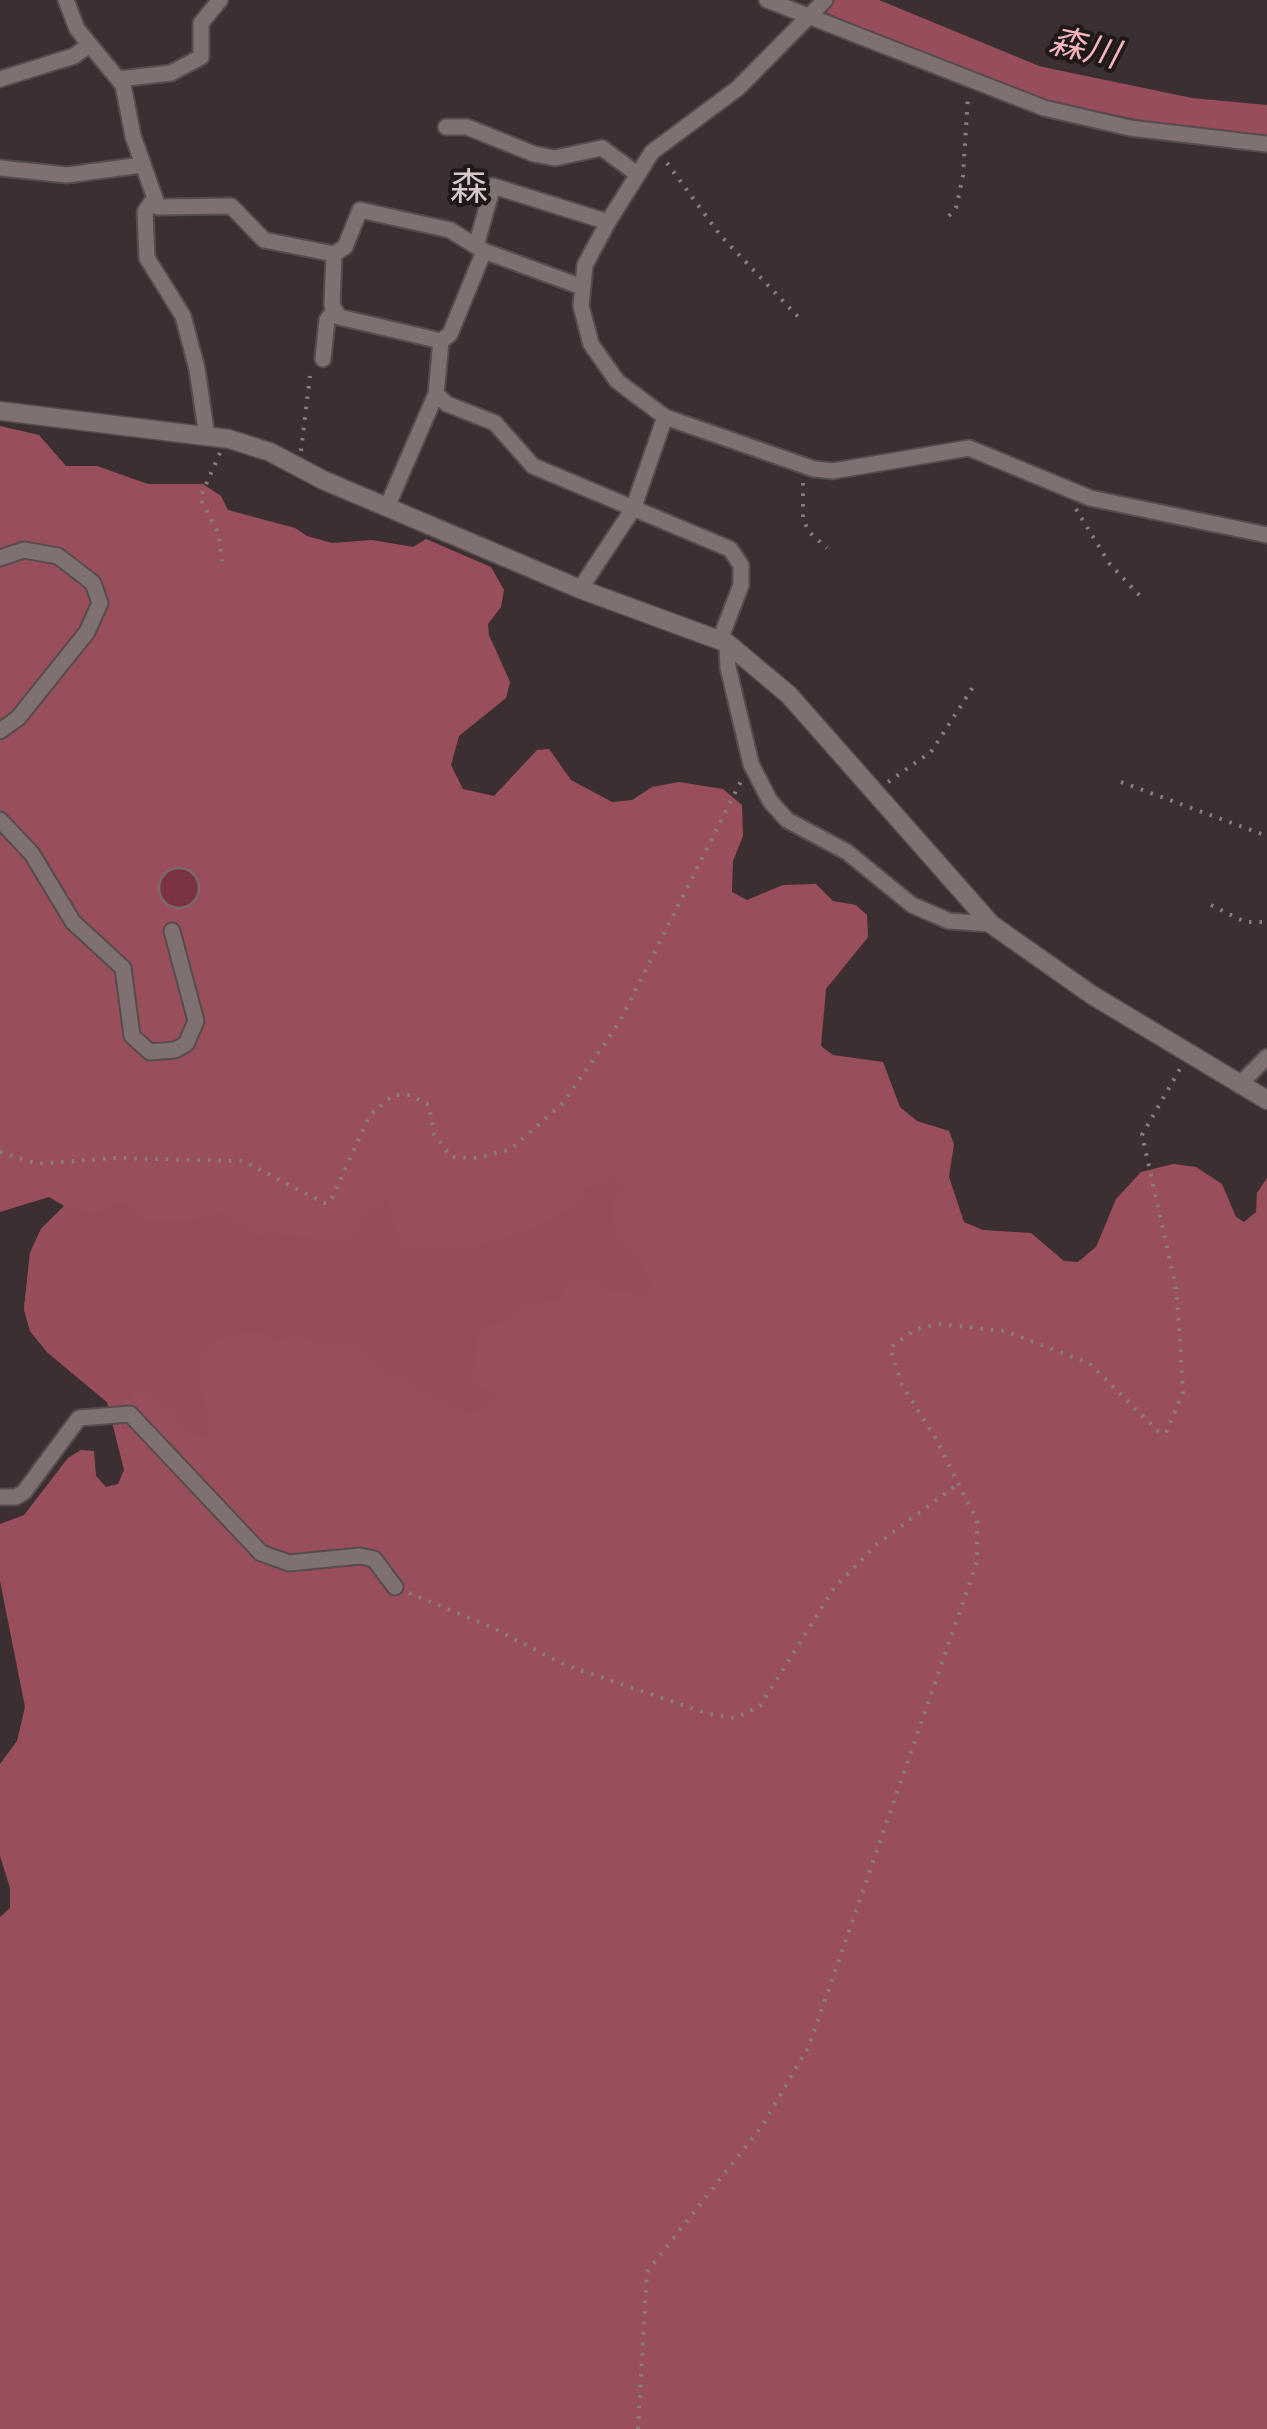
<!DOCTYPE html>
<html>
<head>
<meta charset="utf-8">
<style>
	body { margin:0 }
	canvas { display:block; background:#3c2f31 }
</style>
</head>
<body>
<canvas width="1267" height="2429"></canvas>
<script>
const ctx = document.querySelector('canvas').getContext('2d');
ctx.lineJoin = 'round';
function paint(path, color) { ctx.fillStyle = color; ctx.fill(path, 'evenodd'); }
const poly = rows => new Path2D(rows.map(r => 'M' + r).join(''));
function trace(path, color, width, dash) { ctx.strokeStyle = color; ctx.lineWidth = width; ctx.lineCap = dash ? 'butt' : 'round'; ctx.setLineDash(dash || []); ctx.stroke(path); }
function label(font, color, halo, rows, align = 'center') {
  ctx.font = font + ' "Space Grotesk","Noto Sans JP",sans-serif'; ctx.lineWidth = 8; ctx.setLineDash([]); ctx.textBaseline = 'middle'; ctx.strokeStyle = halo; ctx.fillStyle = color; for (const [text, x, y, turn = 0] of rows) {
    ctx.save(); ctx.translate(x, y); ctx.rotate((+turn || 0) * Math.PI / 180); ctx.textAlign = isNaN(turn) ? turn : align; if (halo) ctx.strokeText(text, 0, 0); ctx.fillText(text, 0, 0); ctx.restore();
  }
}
const forest = poly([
	[0,426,39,435,66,466,97,466,148,484,203,484,221,496,228,510,295,528,307,536,332,543,372,540,413,547,426,539,491,567,504,590,501,607,488,624,489,635,510,682,506,698,459,736,451,765,463,789,494,796,537,750,549,749,571,780,612,802,632,800,652,787,679,782,723,789,742,805,743,836,733,861,732,892,747,900,783,885,816,884,833,901,856,905,867,915,868,937,826,989,821,1046,833,1055,883,1062,900,1107,917,1121,949,1131,954,1144,949,1177,964,1222,983,1230,1031,1233,1064,1261,1078,1262,1096,1247,1116,1199,1141,1172,1173,1164,1196,1167,1222,1184,1236,1217,1244,1222,1256,1212,1257,1193,1267,1178,1267,2429,0,2429,0,1917,10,1908,10,1888,0,1856,0,1764,17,1741,25,1707,0,1581,0,1524,24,1515,68,1458,81,1450,94,1451,96,1476,106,1487,118,1484,124,1470,107,1402,47,1352,30,1331,24,1309,30,1253,41,1229,64,1206,49,1197,0,1212]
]);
const water = poly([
	[612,1175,624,1184,611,1205,614,1233,636,1253,653,1291,640,1296,627,1290,606,1291,595,1278,580,1277,564,1288,561,1299,522,1304,511,1321,487,1324,477,1336,472,1380,494,1397,493,1402,469,1414,411,1385,400,1374,391,1375,375,1366,363,1348,351,1342,322,1345,301,1334,273,1341,267,1333,246,1331,218,1339,199,1359,197,1372,210,1432,202,1437,193,1434,171,1409,144,1391,134,1391,132,1399,107,1402,47,1352,30,1331,24,1309,30,1253,41,1229,65,1206,87,1214,108,1210,114,1203,132,1203,142,1221,193,1221,222,1213,258,1237,266,1233,351,1243,365,1219,387,1200,401,1250,466,1251,536,1228,578,1206,585,1200,582,1191,608,1181]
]);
const river = poly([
	[837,0,1036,82,1190,114,1267,121]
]);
const building = poly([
	'159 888a20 20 0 1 1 40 0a20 20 0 1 1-40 0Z'
]);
const path = poly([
	[667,163,720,235,803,322],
	[949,216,956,208,963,176,968,95],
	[301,451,310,376],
	[220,453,200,498,218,532,222,561],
	[803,483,803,519,809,532,827,548],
	[1076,509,1109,563,1141,597],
	[888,782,931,752,973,687],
	[1121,782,1267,836],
	[1211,905,1245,922,1267,922],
	[0,1152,38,1164,113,1158,243,1161,324,1203,330,1202,370,1115,393,1095,410,1095,429,1105,434,1134,451,1157,478,1158,511,1149,563,1103,619,1023,741,781],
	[409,1593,491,1627,565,1665,709,1714,736,1718,760,1706,834,1588,877,1544,958,1484],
	[638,2429,647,2272,762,2126,809,2046,977,1562,977,1521,936,1439,902,1385,890,1348,916,1329,939,1324,1005,1331,1089,1363,1159,1432,1166,1433,1183,1392,1179,1326,1176,1288,1142,1135,1181,1067]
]);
const minor = poly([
	[66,0,77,29,123,85,133,136,158,207,231,206,264,240,334,254,332,305,339,317,441,341,436,394,387,507],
	[767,0,1044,108,1130,128,1267,144],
	[825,0,738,88,652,152,608,222,585,265,581,306,591,344,617,381,665,417,814,469,833,471,969,448,1090,498,1267,535],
	[0,79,74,56,89,45],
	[119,79,171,73,201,57,201,23,220,0],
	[446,127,467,127,534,154,555,158,602,148,637,174],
	[0,168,67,175,142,165],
	[153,200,145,212,147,258,183,316,197,369,207,437],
	[476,246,493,186,608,222],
	[334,254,345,247,360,210,450,230,484,251,582,287],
	[441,341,450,334,484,251],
	[323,359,327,320,333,312],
	[436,394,447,404,495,423,533,466,730,549,741,565,741,585,720,640],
	[0,558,24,550,58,556,93,583,100,603,87,632,18,718,0,731],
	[580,589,633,509,665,417],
	[727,643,728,667,751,764,770,801,787,820,847,852,912,905,949,921,991,924],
	[0,820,32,854,73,922,123,968,132,1036,150,1052,175,1050,186,1044,196,1021,172,931],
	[1239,1085,1267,1057],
	[0,1497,16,1497,24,1492,79,1418,130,1414,261,1553,289,1563,360,1556,374,1559,395,1587]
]);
const tertiary = poly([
	[0,411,229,439,270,452,323,480,580,589,727,643,789,695,991,924,1092,995,1267,1100]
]);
const waterNames = [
	["森川",1084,50,13]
];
const quarterNames = [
	["森",469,190]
];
paint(forest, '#994e5c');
paint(water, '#984d5b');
trace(river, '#984d5b', 32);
paint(building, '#7b3342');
trace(building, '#78696a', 2.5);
trace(minor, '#574c4d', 19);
trace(tertiary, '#574c4d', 21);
trace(path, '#897d7f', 4, [2.5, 8]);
trace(minor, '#7f7072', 15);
trace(tertiary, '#7f7072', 18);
label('italic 35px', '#f6b4bd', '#1f191a', waterNames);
label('38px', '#d8c7c9', '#1f191a', quarterNames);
</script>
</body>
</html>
